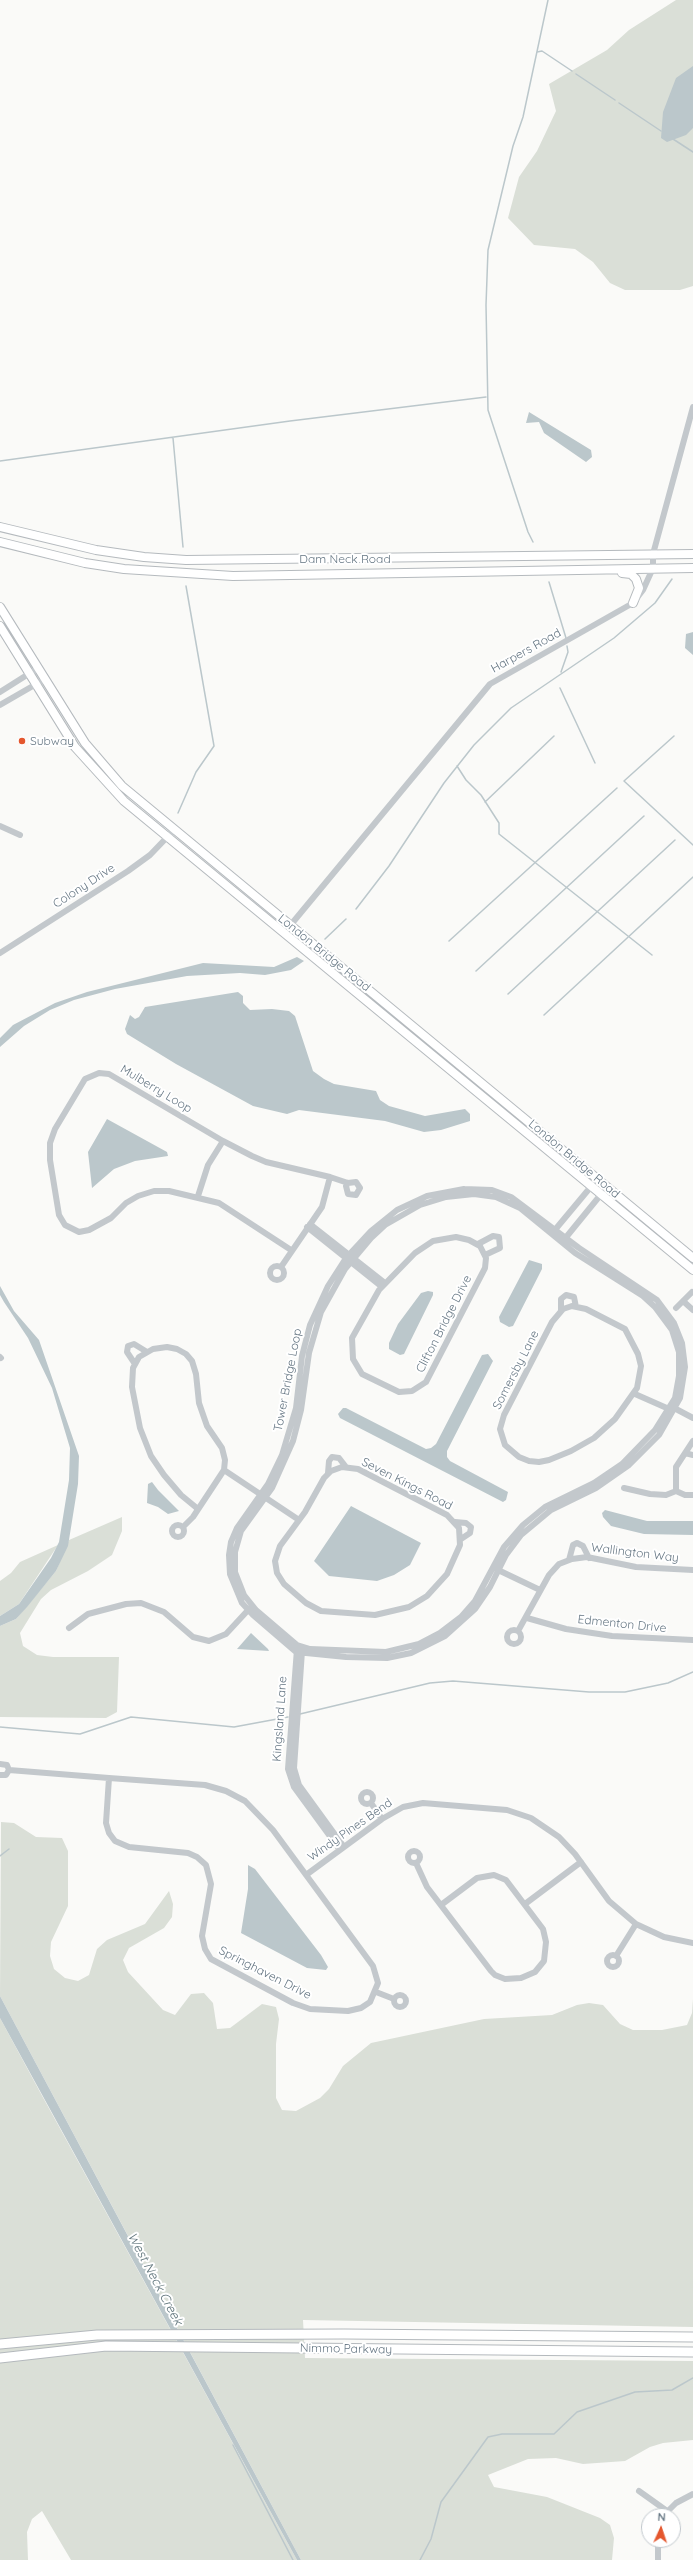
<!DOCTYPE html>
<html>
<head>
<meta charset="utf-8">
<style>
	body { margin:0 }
	#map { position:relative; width:693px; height:2560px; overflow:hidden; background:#fafaf8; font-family:Quicksand,sans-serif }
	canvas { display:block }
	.north { position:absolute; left:641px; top:2508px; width:40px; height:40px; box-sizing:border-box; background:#fff; border:1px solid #c1c8cd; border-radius:50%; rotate:3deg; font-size:11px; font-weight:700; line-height:16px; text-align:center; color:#657683 }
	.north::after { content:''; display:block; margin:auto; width:14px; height:18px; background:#e4572e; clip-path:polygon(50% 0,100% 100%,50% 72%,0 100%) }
</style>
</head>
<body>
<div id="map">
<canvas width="693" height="2560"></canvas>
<div class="north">N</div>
</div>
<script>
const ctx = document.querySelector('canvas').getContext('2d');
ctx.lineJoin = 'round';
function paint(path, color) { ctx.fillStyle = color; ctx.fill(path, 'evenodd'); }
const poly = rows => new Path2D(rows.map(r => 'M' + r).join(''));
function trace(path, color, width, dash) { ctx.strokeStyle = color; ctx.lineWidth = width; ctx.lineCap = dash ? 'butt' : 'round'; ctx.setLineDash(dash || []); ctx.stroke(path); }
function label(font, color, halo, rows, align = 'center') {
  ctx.font = font + ' Quicksand,sans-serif'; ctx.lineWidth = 4; ctx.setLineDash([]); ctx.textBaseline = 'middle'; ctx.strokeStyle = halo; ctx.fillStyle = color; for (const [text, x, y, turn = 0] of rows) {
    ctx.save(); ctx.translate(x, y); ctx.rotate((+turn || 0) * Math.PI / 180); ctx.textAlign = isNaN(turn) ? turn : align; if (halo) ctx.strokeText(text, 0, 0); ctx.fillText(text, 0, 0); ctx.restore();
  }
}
const green = poly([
	[676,0,693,0,693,286,680,290,625,290,610,283,593,262,575,249,534,245,508,218,519,177,537,151,556,111,549,84,607,50,629,30],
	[122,1517,122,1531,112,1555,88,1571,51,1590,41,1599,20,1633,23,1646,37,1655,53,1657,119,1657,117,1712,106,1718,0,1717,0,1626,16,1619,56,1571,69,1540],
	[58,1545,19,1604,0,1616,0,1581,11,1573,20,1562],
	[1,1822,14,1823,36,1837,62,1838,68,1851,68,1906,51,1942,50,1956,54,1969,65,1978,78,1981,89,1975,97,1949,107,1940,145,1924,169,1891,173,1904,172,1917,164,1928,129,1948,123,1960,128,1972,163,2010,175,2015,191,1994,204,1993,213,2003,217,2029,230,2028,262,2004,276,2007,279,2019,276,2044,276,2098,282,2110,296,2111,320,2098,329,2089,343,2066,371,2043,484,2019,552,2015,577,2005,589,2003,603,2005,620,2024,633,2030,662,2030,687,2025,692,2013,693,1999,693,2327,303,2320,305,2358,693,2361,693,2440,663,2443,650,2447,625,2461,583,2464,556,2458,528,2459,488,2475,494,2487,547,2497,600,2518,610,2525,614,2538,612,2560,301,2560,0,1996],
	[0,2018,40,2092,297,2560,71,2560,42,2511,32,2519,27,2532,28,2560,0,2560]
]);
const water = poly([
	[693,66,693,128,686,135,667,142,661,138,663,112,676,78],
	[529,412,591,450,592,457,586,462,544,433,539,422,526,423],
	[693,632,693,655,685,648,686,634],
	[297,957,304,961,291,970,265,975,240,973,187,976,115,989,74,1000,50,1010,24,1026,0,1047,0,1038,13,1025,55,1003,87,992,203,963,274,967],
	[238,992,243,996,243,1003,250,1010,272,1009,289,1011,295,1016,313,1071,324,1079,334,1084,376,1091,380,1100,389,1106,425,1116,465,1109,470,1114,470,1121,441,1130,424,1132,385,1121,299,1110,287,1114,253,1106,176,1064,127,1034,125,1029,130,1015,135,1019,139,1017,145,1007],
	[107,1119,167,1152,168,1156,135,1161,114,1169,92,1188,88,1152],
	[529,1260,542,1264,542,1269,513,1326,509,1327,500,1322,499,1317],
	[0,1286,14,1311,39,1340,79,1456,78,1484,68,1546,56,1571,27,1607,16,1619,0,1626,0,1616,19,1604,51,1558,59,1542,69,1480,70,1448,52,1388,28,1338,4,1302,0,1295],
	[428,1291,433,1292,433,1295,404,1354,400,1355,389,1349,389,1343,398,1324,421,1293],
	[488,1354,493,1361,447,1451,447,1457,450,1461,508,1492,506,1500,503,1502,340,1418,338,1414,343,1408,346,1408,426,1449,431,1448,436,1444,482,1355],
	[152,1482,158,1490,179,1511,168,1514,158,1507,147,1503,148,1484],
	[351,1506,421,1543,410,1565,394,1575,377,1581,329,1576,314,1561],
	[605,1510,647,1521,693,1521,693,1535,644,1534,611,1526,603,1517,602,1513],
	[251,1633,268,1649,269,1651,237,1649],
	[248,1865,255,1869,321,1955,328,1967,326,1970,307,1968,241,1933,248,1889],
	[0,1996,169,2313,301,2560,297,2560,0,2018]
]);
const stream = poly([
	[537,52,542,51,572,71],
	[576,74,615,100],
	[619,103,661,131],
	[673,139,693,152],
	[173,438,183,547],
	[0,461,290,421,486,397],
	[533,542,528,532,488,410,486,305,488,250,513,146,523,117,548,0],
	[549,582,566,638],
	[561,672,568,652,567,646],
	[560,688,595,763],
	[674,736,624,781,693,845],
	[457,766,466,780,481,795,499,823,499,834,652,955],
	[485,802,554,736],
	[178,813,196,772,214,746,186,586],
	[356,909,389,866,444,783,474,745,511,708,614,638,655,603,672,579],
	[325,939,346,919],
	[449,941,617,788],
	[476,971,644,816],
	[508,994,675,840],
	[544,1015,693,877],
	[300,1714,430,1683,453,1681,589,1692,625,1692,668,1683,693,1672],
	[0,1727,80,1734,131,1717,234,1727,288,1717],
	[0,1856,9,1849],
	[233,2445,293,2560],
	[420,2560,431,2539,441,2502,488,2437,502,2434,554,2434,577,2412,635,2392,672,2390,693,2378]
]);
const minor = poly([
	[0,692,38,668],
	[0,705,45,679],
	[0,826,20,835],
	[284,933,490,684,633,603,643,590,653,568,653,554,693,407],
	[0,953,128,871,150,855,174,830],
	[330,1177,348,1183,356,1182,360,1188,356,1195,348,1194,346,1186,348,1183],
	[464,1189,492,1190,511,1197,579,1248,657,1300,674,1323,682,1343,685,1367,680,1398,659,1435,629,1465,596,1488,551,1510,521,1535,506,1555,490,1587,475,1609,445,1636,411,1653,387,1658,346,1657,296,1652,253,1615,242,1603,230,1574,229,1555,231,1542,237,1528,268,1484,282,1455,296,1408,302,1356,310,1325,328,1286,346,1258,371,1231,397,1210,427,1196,464,1189],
	[474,1194,496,1197,520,1208,575,1253,643,1296,655,1307,672,1330,679,1352,679,1376,675,1398,655,1430,622,1464,594,1483,545,1507,523,1525,504,1547,475,1601,461,1617,440,1633,419,1644,386,1652,310,1649,297,1645,256,1610,244,1595,235,1572,235,1552,241,1531,272,1488,293,1441,301,1410,309,1353,321,1312,345,1269,371,1238,385,1225,420,1205,446,1197,474,1194],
	[198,1196,208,1165,223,1141],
	[310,1224,385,1283],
	[307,1227,382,1287],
	[554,1231,594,1183],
	[456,1237,469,1240,480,1246,486,1258,485,1268,426,1382,412,1391,399,1392,362,1374,353,1359,352,1338,379,1290,415,1253,433,1241,456,1237],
	[563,1241,607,1187],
	[478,1244,493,1236,499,1237,500,1248,485,1255],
	'270 1273a7 7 0 1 1 14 0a7 7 0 1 1-14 0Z',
	[281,1267,322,1207,330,1177,266,1162,252,1156,223,1141,109,1074,99,1073,85,1079,55,1129,50,1143,50,1160,59,1215,65,1225,79,1232,89,1230,111,1218,126,1203,138,1196,154,1191,169,1191,219,1203,291,1250],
	[683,1301,693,1310],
	[572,1306,586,1309,625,1329,638,1354,641,1366,637,1388,615,1419,594,1438,571,1451,549,1460,539,1462,529,1461,519,1457,505,1445,500,1429,504,1415,552,1322,563,1309,572,1306],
	[676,1308,692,1292],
	[561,1311,561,1299,566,1295,574,1297,576,1307],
	[0,1357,1,1358],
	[135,1364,127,1352,128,1346,134,1344,147,1352],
	[635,1394,669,1409,676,1409,693,1418],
	[685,1453,693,1455],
	[342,1467,358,1469,447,1515,459,1528,460,1545,447,1574,427,1596,409,1607,375,1615,321,1611,306,1603,284,1584,277,1573,275,1561,280,1546,305,1512,324,1478,331,1471,342,1467],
	[328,1473,329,1461,332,1457,339,1458,346,1467],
	[624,1488,650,1494,666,1495,676,1491],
	[676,1491,676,1467,693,1441],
	[676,1491,685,1495,693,1495],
	[198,1509,181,1495,164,1475,151,1456,140,1428,132,1387,133,1368,139,1357,153,1349,167,1347,177,1349,186,1354,192,1361,196,1374,199,1403,207,1426,222,1448,225,1460,224,1470,299,1520],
	[455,1522,466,1523,471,1527,470,1533,461,1539],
	'172 1531a6 6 0 1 1 12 0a6 6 0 1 1-12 0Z',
	[183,1527,193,1517,224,1470],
	[569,1560,573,1545,577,1543,583,1546,589,1558],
	[496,1569,540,1590],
	[527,1618,566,1629,612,1636,693,1640],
	[69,1628,88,1614,126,1604,141,1603,164,1612,193,1637,209,1641,226,1634,250,1608],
	'507 1637a7 7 0 1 1 14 0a7 7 0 1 1-14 0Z',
	[518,1631,549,1575,559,1564,572,1559,587,1557,636,1567,693,1570],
	[297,1649,288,1769,294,1787,340,1850],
	[302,1651,294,1768,299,1785,344,1847],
	[0,1764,7,1765,9,1770,6,1775,0,1775],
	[9,1770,109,1778,205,1785,226,1791,245,1801,273,1830,373,1966,378,1983,370,2002,361,2008,348,2011,310,2009,293,2003,211,1959,205,1949,202,1936,211,1884,206,1865,197,1857,188,1853,129,1847,115,1841,109,1833,106,1823,109,1778],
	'361 1798a6 6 0 1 1 12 0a6 6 0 1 1-12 0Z',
	[371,1803,382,1819],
	'408 1857a6 6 0 1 1 12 0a6 6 0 1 1-12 0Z',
	[416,1863,427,1887,491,1971,495,1975,505,1979,521,1978,535,1972,544,1961,546,1942,543,1929,506,1880,494,1875,477,1878,441,1905],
	[306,1875,382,1819,403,1807,423,1803,507,1810,531,1818,559,1837,575,1854,609,1901,636,1924,664,1937,693,1943],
	[525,1904,581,1862],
	'607 1961a6 6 0 1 1 12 0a6 6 0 1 1-12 0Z',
	[616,1956,636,1924],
	[376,1992,394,1999],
	'394 2001a6 6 0 1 1 12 0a6 6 0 1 1-12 0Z',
	[639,2491,667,2511],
	[663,2516,676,2503,693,2494],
	[658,2540,658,2560]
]);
const major = poly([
	[0,527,96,550,144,557,186,560,693,554],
	[0,542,85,563,124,569,233,576,693,568],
	[622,573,631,574,636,579,639,588,633,603],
	[0,607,85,743,122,786,693,1258],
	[0,626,75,747,124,801,693,1270]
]);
const highway = poly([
	[0,2344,97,2335,344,2334,693,2337],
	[0,2358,106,2346,693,2352]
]);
const markers = [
	[22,741,4,"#e4572e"]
];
const streetNames = [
	["Dam Neck Road",345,559],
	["Harpers Road",526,651,-29],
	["Colony Drive",84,886,-33],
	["London Bridge Road",324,953,39],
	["Mulberry Loop",156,1089,31],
	["London Bridge Road",574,1159,40],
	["Clifton Bridge Drive",444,1324,-63],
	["Somersby Lane",516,1370,-63],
	["Tower Bridge Loop",288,1380,-79],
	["Seven Kings Road",407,1484,27],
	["Wallington Way",635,1553,7],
	["Edmenton Drive",622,1624,6],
	["Kingsland Lane",280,1719,-86],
	["Windy Pines Bend",350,1830,-35],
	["Springhaven Drive",265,1973,27],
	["Nimmo Parkway",346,2349,1]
];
const poiNames = [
	["Subway",30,741]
];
const waterNames = [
	["West Neck Creek",155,2279,62]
];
paint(green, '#dadfd7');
paint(water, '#bbc7cb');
trace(stream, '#bbc7cb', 1.5);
trace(major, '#b5babe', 10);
trace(highway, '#b4b9bd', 11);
trace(minor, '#c3c8cc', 6);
trace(major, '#fff', 8);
trace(highway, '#fff', 9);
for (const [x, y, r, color] of markers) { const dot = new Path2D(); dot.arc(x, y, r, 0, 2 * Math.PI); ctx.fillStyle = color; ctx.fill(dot); trace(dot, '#fff', 1.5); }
label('12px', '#657683', '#fff', streetNames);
label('12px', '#657683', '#fff', poiNames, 'left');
label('italic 13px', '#60757c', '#fff', waterNames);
</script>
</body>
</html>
